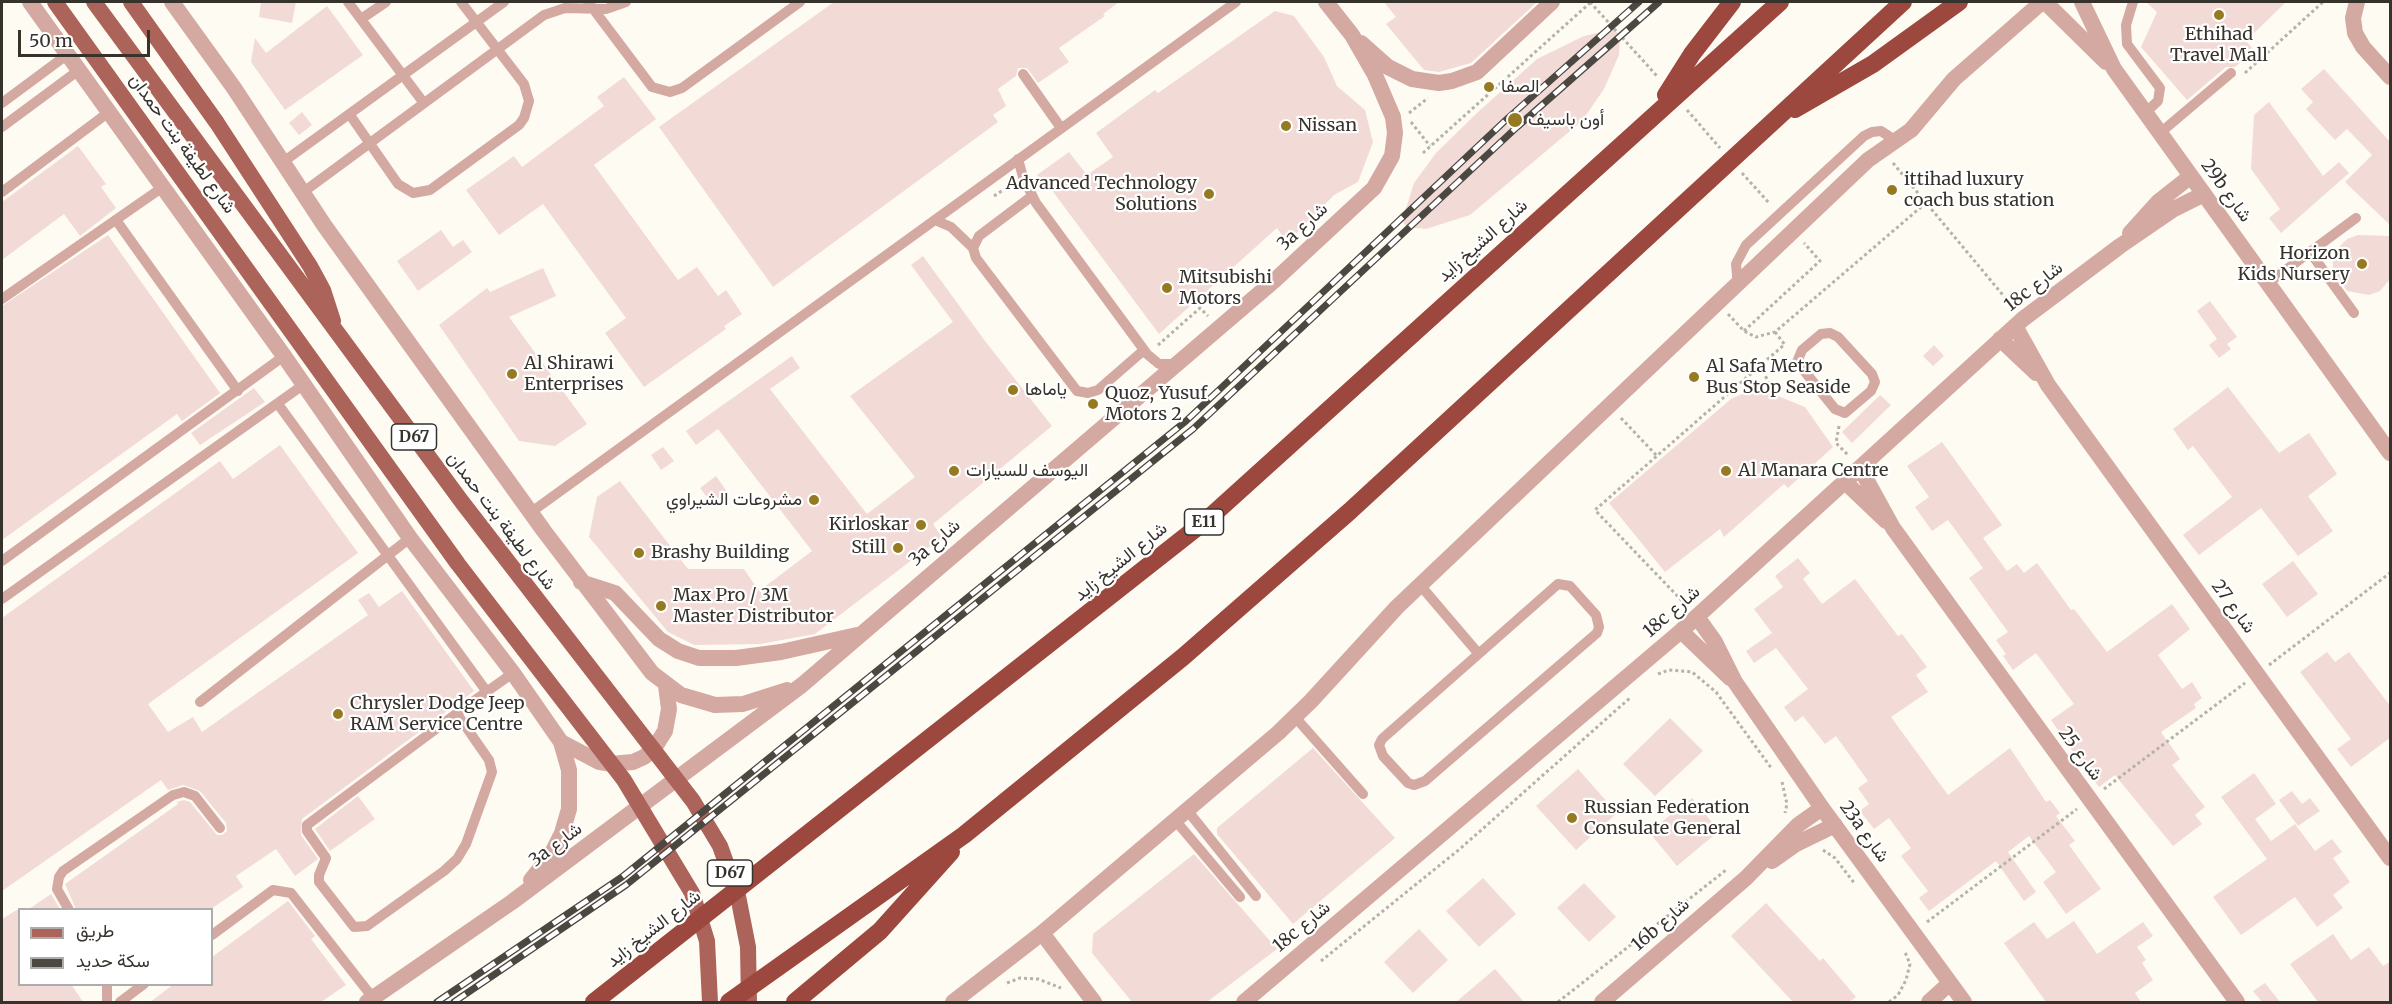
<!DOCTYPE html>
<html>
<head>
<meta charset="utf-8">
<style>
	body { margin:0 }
	#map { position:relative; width:2392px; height:1004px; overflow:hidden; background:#fefbf3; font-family:Merriweather,Vazirmatn,serif }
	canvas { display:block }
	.frame { position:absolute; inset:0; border:3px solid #36332c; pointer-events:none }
	.legend { position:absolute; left:18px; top:908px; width:195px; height:78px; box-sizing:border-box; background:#fff; border:2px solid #afadab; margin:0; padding:8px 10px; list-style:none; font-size:18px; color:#36332c }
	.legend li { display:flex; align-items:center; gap:12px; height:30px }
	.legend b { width:30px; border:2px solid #afadab }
	.scale { position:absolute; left:18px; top:30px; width:132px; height:27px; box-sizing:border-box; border:3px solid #36332c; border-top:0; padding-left:8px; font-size:18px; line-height:21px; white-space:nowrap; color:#36332c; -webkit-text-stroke:4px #fff; paint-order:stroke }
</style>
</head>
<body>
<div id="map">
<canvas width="2392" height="1004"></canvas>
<div class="frame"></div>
<ul class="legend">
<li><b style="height:8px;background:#ac6359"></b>طريق</li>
<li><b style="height:8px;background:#4b4841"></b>سكة حديد</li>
</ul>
<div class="scale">50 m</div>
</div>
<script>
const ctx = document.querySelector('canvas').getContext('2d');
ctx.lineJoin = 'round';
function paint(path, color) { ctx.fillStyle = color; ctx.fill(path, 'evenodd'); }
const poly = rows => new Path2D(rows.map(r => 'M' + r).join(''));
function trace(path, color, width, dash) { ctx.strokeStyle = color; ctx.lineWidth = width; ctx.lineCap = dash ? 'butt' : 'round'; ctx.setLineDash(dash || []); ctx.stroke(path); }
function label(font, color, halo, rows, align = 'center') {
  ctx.font = font + ' Merriweather,Vazirmatn,serif'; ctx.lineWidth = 4.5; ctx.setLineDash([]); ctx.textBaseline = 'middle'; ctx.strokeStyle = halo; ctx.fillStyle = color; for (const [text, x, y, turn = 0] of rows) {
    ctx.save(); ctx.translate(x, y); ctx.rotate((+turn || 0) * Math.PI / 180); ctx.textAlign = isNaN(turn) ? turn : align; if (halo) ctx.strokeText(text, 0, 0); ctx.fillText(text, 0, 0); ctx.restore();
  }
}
const building = poly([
	[261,2,296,2,292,23,259,17],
	[834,2,1119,2,1103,14,1105,16,1059,48,1069,62,1038,83,1027,68,1018,68,1016,76,998,89,1006,106,993,115,998,122,773,287,659,127],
	[1384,2,1537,2,1471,63,1439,72,1424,70,1386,24,1396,17],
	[2146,2,2286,2,2246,41,2252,48,2238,59,2241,62,2235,67,2226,67,2187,100,2141,47,2157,12],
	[327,6,363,55,285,110,251,62,255,38,266,53],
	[1275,11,1294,16,1324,57,1337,86,1365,110,1373,142,1358,182,1334,195,1287,243,1277,228,1159,334,1048,185,1046,187,1037,175,1069,152,1087,175,1113,157,1096,133,1155,90,1158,93],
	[1614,29,1620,36,1619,55,1604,89,1582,121,1470,215,1426,229,1407,227,1402,221,1414,183,1436,153,1477,113,1537,59,1584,36],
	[2324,69,2391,143,2391,226,2345,182,2372,155,2347,129,2335,140,2306,109,2313,102,2301,89],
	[624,77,656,119,594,165,678,280,697,267,718,296,726,290,742,314,724,326,726,329,644,387,605,333,626,318,543,204,499,235,466,190,514,156,522,167,604,106,597,97],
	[2269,102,2323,176,2339,162,2349,173,2281,233,2269,218,2280,209,2251,169,2254,115],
	[302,112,312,125,299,135,289,123],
	[78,146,106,184,101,187,116,208,80,236,64,214,2,260,2,202],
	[441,230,453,247,463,240,472,252,418,291,397,261],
	[108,235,220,393,182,421,177,414,2,540,2,306],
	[2358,235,2391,236,2391,278,2380,291,2369,295,2347,291,2333,270,2333,258,2338,248,2347,239],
	[923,256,985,341,1052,426,933,524,942,537,815,634,760,644,694,645,668,632,589,537,597,497,620,481,688,569,744,569,759,591,812,551,718,429,696,445,686,431,792,356,800,368,770,389,867,514,915,477,850,396,953,322,911,265],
	[543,268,556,296,509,317,587,424,555,446,519,441,439,325,487,288,490,292],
	[2210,301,2237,337,2227,344,2231,349,2219,358,2209,345,2217,339,2197,311],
	[1934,345,1944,356,1933,366,1923,356],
	[2228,387,2279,453,2309,433,2337,474,2308,496,2333,531,2298,556,2261,508,2199,555,2183,535,2232,497,2193,446,2188,450,2173,429],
	[254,388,265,402,200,445,191,433],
	[1747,392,1773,394,1805,407,1833,447,1788,488,1784,484,1724,537,1720,529,1665,572,1609,503,1731,399],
	[1880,395,1891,405,1852,443,1842,432],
	[1942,442,2002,525,1983,538,2007,571,2017,564,2024,573,2037,563,2071,610,2074,609,2107,652,2172,604,2190,629,2158,655,2182,689,2192,682,2202,698,2194,704,2196,708,2161,732,2180,759,2172,765,2205,807,2195,815,2202,824,2173,846,2115,775,2099,787,2082,765,2051,720,2074,704,2036,653,2013,670,2003,656,2006,654,1996,640,2008,632,1969,578,1983,568,1948,520,1932,531,1915,507,1929,497,1907,466],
	[280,445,358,553,148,704,168,732,193,717,202,732,368,615,358,600,369,593,379,607,402,591,474,691,302,819,301,835,318,859,295,876,276,849,236,876,243,887,211,909,76,909,65,884,178,804,177,802,184,800,190,802,217,835,222,835,227,831,226,823,200,791,183,785,168,790,161,780,2,891,2,618,220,461,233,479],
	[663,447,674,461,661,470,651,455],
	[716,476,728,493,712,504,700,488],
	[1798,558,1810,573,1803,579,1822,604,1855,579,1898,636,1902,634,1927,667,1916,675,1928,692,1891,717,1948,795,2010,748,2046,802,2050,800,2060,813,2056,816,2075,841,2069,845,2101,889,2066,914,2043,882,2056,872,2029,836,2008,852,2036,892,2024,901,1996,861,1929,911,1919,898,1928,891,1901,856,1911,848,1889,818,1874,829,1860,811,1869,804,1858,788,1868,781,1836,736,1825,744,1803,716,1795,722,1784,707,1808,689,1776,648,1754,663,1746,651,1772,633,1754,609,1783,587,1775,576],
	[2293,561,2318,594,2287,617,2262,584],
	[2327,652,2335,662,2349,652,2391,707,2391,737,2351,767,2337,749,2351,739,2300,672],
	[1670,718,1703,751,1655,796,1623,764],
	[1313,748,1395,838,1293,924,1217,834,1217,828],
	[1578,769,1617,813,1576,850,1536,806],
	[2254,773,2276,804,2255,819,2271,841,2295,824,2315,851,2332,839,2342,852,2333,858,2350,882,2333,895,2343,908,2317,927,2295,897,2241,935,2213,897,2267,859,2221,797],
	[2292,791,2302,804,2310,798,2320,811,2298,826,2279,800],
	[358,796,375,819,330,851,315,829],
	[1692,798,1719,831,1677,866,1649,832],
	[1194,854,1277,949,1207,1002,1132,1002,1092,953,1093,934],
	[1483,878,1516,914,1479,947,1446,911],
	[1584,883,1616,917,1589,942,1557,908],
	[51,894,60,909,29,909],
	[288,901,315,936,311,939,346,985,321,1002,150,1002,174,984,212,984,212,957],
	[1766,903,1820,961,1823,958,1856,997,1849,1002,1793,1002,1731,936],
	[20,908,20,984,71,984,83,1002,2,1002,2,919],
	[2074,921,2097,954,2143,922,2153,936,2137,947,2146,960,2142,963,2153,980,2135,993,2141,1002,2046,1002,2004,943,2034,922,2047,939],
	[1419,929,1448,960,1413,993,1384,962],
	[2333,934,2351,960,2369,947,2383,966,2391,961,2391,1002,2318,1002,2290,964],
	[1495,969,1524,1002,1456,1002],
	[2265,983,2280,1002,2262,1002,2253,991]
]);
const path = poly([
	[1590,2,1657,76],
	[2245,73,2323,2],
	[1687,110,1720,148],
	[1409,113,1428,98],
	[1411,122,1430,146],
	[1423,153,1591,2],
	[1893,163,2012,306],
	[1742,173,1770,204],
	[994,196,1011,185],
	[1728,314,1744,331,1756,337,1775,332,1927,202],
	[1744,331,1820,261,1804,243],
	[1775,332,1785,345],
	[1158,345,1200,308,1208,316],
	[1761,365,1773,394],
	[1621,418,1657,456],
	[1839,426,1836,443,1849,456],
	[1686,605,1595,510,1785,344],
	[2269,665,2390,573],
	[1658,674,1669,670,1692,672,1716,692,1772,769],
	[1782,782,1787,804,1785,813],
	[2104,789,2245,683],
	[1823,850,1835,858,1855,884],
	[1927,922,2077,809],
	[1321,961,1461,848,1631,697],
	[1007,983,1020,978,1038,979,1061,988],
	[1558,1002,1726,870],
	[1889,1002,1898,995,1906,980,1910,964,1905,952]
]);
const service = poly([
	[348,2,423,102],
	[588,2,652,87,670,92,682,88,800,2],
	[2133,2,2126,25,2127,44,2160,88,2158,101,2145,113],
	[361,19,386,2],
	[1023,74,1061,128],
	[2,103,68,54],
	[350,115,398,184,413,193,430,190,519,125,524,118,529,101,524,84,461,2],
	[2,127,79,70],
	[2160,133,2231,73],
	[1018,159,1023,177,1036,203,1147,354,1159,364,1177,364],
	[283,162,504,2],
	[2,192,109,112],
	[302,193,544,15,565,8,606,9,626,2],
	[1032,196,979,236,973,248,976,258,1077,391,1088,393,1098,390,1144,350],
	[116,220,238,391],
	[935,220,951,227,973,248],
	[2310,252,2354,313],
	[2268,283,2356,218],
	[1738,286,1736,264,1746,245,1864,136,1872,132,1881,131,1896,141],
	[2,299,163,187],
	[1830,333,1838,337,1872,374,1875,382,1871,391,1845,413,1835,409,1797,362,1802,350,1821,334,1830,333],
	[278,404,487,692],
	[530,513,1236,2],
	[2,561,284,356],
	[1558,584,1570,586,1596,615,1599,627,1597,633,1425,781,1414,785,1408,783,1383,756,1379,745,1382,739,1558,584],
	[1420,585,1478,653],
	[2,599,303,385],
	[200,702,410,538],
	[457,714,489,760,492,772,466,844,457,859,444,871,367,926,354,927,319,882,319,875,326,858,307,831,307,825,468,705,513,673],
	[1295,717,1363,794],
	[1187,810,1256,896],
	[1175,820,1240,897],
	[69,910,57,889,59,877,63,871,173,795,184,792,195,796,220,828],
	[212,935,273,890,291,893,373,998],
	[107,984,107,1002],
	[120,1002,144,984]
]);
const minor = poly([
	[2045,2,2106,62],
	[2082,2,2114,69,2390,453],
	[2357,2,2353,18,2355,33,2363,47,2390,77],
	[2130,233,2158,202,2191,176],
	[2015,326,2048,385,2390,858],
	[2000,339,2036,373],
	[1860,468,1893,528,2237,1002],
	[1845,482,1886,521],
	[1697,617,1715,642,1735,682,1822,808,1964,1002],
	[1681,631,1730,678],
	[1772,861,1796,844,1835,825],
	[1042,933,1094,1002],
	[953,1002,1042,933,1278,733,1311,701,1397,607,1868,160,1911,130,1954,79,2042,2],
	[1244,1002,1681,631,2023,319,2120,246,2174,209,2204,194],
	[1602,1002,1746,878,1798,825,1822,808],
	[1929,1002,1950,983]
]);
const tertiary = poly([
	[30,2,284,356,410,538,513,673,561,742,569,770,569,809,562,833,551,855,531,880],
	[172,2,234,88,324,225,544,531,652,673,681,695,715,705,743,704,787,690],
	[1361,43,1388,67,1412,79,1439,83,1452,81,1477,72,1552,2],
	[581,582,615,593,659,639,678,651,699,658,736,658,781,652,857,635],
	[561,742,599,762,610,764,633,762,644,757,653,750,665,731,669,709,666,686],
	[367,1002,512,902,802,685,1275,280,1374,188,1392,156,1395,133,1393,117,1375,75,1352,35,1326,2]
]);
const primary = poly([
	[55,2,458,564,624,780,692,893,707,941,710,1002],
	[94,2,462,502,693,801,720,846,738,896,748,947,749,1002],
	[131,2,217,123,310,266,323,290,333,321]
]);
const motorway = poly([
	[1666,95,1692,54,1732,2],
	[1795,109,1873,64,1959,2],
	[594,1002,1209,518,1780,2],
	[729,1002,964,835,1183,657,1350,511,1903,2],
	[795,1002,880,931,951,852]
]);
const rail = poly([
	[437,1002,622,877,1186,421,1508,118,1639,2],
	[454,1002,626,885,1193,429,1517,127,1659,2]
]);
const markers = [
	[2219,15,6,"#967a22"],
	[1489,87,6,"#967a22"],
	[1515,120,8,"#967a22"],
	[1286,126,6,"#967a22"],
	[1892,190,6,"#967a22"],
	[1209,194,6,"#967a22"],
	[2362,264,6,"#967a22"],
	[1167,288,6,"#967a22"],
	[512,374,6,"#967a22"],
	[1694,377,6,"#967a22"],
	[1013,390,6,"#967a22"],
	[1093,404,6,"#967a22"],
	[954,471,6,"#967a22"],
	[1726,471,6,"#967a22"],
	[814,500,6,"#967a22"],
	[921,525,6,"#967a22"],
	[898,548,6,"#967a22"],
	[639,553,6,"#967a22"],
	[661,606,6,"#967a22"],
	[338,714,6,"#967a22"],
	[1572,818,6,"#967a22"]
];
const shields = [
	[414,437,45],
	[1204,522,39],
	[730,873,45]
];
const shieldNames = [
	["D67",414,437],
	["E11",1204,522],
	["D67",730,873]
];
const poiNames = [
	["Ethihad",2219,35,"center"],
	["Travel Mall",2219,56,"center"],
	["الصفا",1501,87],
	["أون باسيف",1528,120],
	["Nissan",1298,126],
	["ittihad luxury",1904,180],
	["coach bus station",1904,201],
	["Advanced Technology",1197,184,"right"],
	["Solutions",1197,205,"right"],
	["Horizon",2350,254,"right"],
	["Kids Nursery",2350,275,"right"],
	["Mitsubishi",1179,278],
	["Motors",1179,299],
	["Al Shirawi",524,364],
	["Enterprises",524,385],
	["Al Safa Metro",1706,367],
	["Bus Stop Seaside",1706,388],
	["ياماها",1025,390],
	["Quoz, Yusuf",1105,394],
	["Motors 2",1105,415],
	["اليوسف للسيارات",966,471],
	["Al Manara Centre",1738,471],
	["مشروعات الشيراوي",802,500,"right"],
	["Kirloskar",909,525,"right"],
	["Still",886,548,"right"],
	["Brashy Building",651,553],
	["Max Pro / 3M",673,596],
	["Master Distributor",673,617],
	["Chrysler Dodge Jeep",350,704],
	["RAM Service Centre",350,725],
	["Russian Federation",1584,808],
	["Consulate General",1584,829]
];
const streetNames = [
	["شارع لطيفة بنت حمدان",182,144,54],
	["29b شارع",2226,191,54],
	["3a شارع",1303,227,-43],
	["شارع الشيخ زايد",1483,241,-42],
	["18c شارع",2034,287,-38],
	["شارع لطيفة بنت حمدان",501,521,53],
	["3a شارع",935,543,-41],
	["شارع الشيخ زايد",1121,562,-39],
	["شارع 27",2233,607,54],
	["18c شارع",1672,612,-41],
	["شارع 25",2080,754,54],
	["23a شارع",1864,832,54],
	["3a شارع",556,845,-37],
	["16b شارع",1661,925,-41],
	["18c شارع",1302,927,-40],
	["شارع الشيخ زايد",654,929,-38]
];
paint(building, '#f2dad7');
trace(path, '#b5b2ab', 3, [3, 3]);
trace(service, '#d4a9a2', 10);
trace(minor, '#d4a9a2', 16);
trace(tertiary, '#d4a9a2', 16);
trace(primary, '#ac6359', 16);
trace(motorway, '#9c483e', 18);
trace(rail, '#4b4841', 7);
trace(rail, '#fff', 4.5, [14]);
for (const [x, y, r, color] of markers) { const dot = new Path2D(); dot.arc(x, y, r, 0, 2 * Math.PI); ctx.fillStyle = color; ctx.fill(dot); trace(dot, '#fff', 2); }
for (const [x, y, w] of shields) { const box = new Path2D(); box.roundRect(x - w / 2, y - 13, w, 26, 4.5); ctx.fillStyle = '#fff'; ctx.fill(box); trace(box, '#36332c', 1.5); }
label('bold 16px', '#36332c', null, shieldNames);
label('18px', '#36332c', '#fff', poiNames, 'left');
label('18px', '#36332c', '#fff', streetNames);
</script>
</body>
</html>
